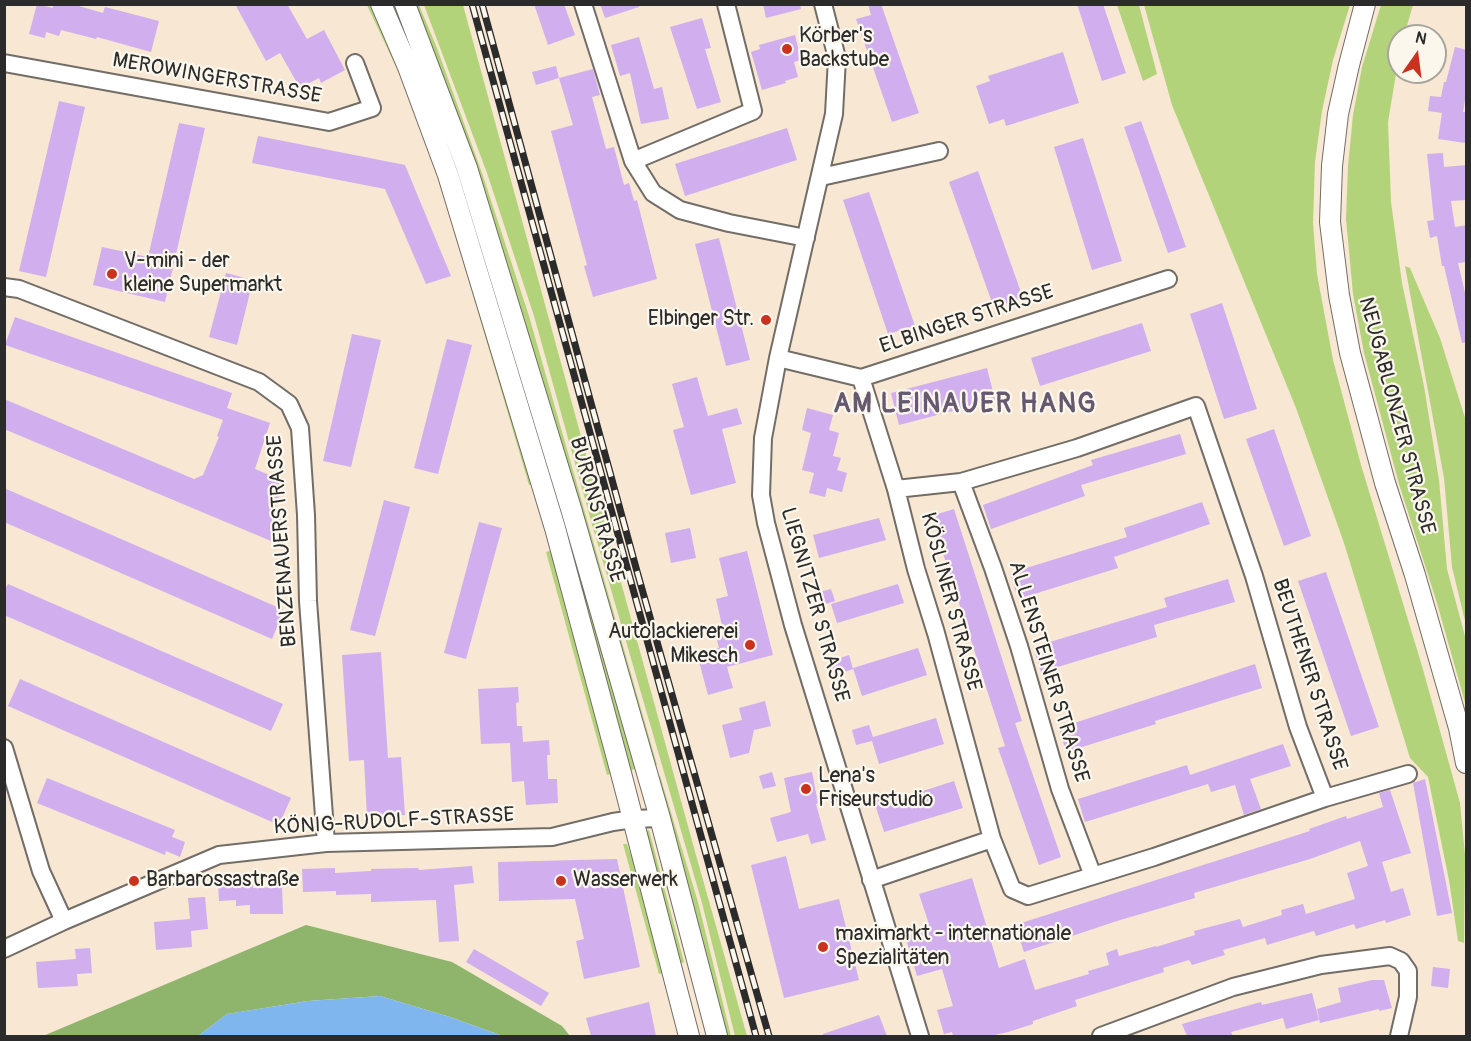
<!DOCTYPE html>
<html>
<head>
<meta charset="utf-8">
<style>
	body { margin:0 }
	#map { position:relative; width:1471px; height:1041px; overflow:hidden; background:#f7e7d3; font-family:Pangolin,sans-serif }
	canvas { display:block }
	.frame { position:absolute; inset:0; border:6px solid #2b2b2b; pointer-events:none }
	.north { position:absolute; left:1387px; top:24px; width:60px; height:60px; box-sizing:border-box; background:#fbf7ec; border:2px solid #a8a59f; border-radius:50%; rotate:14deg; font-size:16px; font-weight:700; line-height:24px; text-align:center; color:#2b2b2b }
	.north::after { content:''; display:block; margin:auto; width:21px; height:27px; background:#c8321e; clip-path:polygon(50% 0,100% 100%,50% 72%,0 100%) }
</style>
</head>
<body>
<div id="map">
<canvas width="1471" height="1041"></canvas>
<div class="frame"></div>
<div class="north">N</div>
</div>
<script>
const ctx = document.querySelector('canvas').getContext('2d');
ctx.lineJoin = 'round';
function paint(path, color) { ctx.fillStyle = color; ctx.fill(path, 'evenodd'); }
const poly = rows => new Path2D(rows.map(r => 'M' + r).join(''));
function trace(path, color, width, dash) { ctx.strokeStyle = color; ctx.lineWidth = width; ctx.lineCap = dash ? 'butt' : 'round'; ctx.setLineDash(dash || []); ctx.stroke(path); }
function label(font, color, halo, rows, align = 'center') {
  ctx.font = font + ' Pangolin,sans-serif'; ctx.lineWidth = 4.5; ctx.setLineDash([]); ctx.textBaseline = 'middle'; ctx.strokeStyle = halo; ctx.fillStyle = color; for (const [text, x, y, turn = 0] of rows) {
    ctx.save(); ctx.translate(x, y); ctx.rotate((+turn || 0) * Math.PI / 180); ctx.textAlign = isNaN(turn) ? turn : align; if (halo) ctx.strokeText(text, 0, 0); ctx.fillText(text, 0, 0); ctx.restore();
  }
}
const green = poly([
	[367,5,375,5,441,176,535,484,529,485,438,176,398,71],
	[390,5,398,5,461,169,638,768,629,771],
	[413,5,419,5,437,48,482,173,529,316,657,765,655,766,586,541],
	[424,5,463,5,607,531,595,535,534,316,487,173],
	[1117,5,1139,5,1157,74,1143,81],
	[1144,5,1350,5,1333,60,1322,111,1315,162,1313,223,1317,274,1333,360,1361,465,1422,666,1460,803,1465,855,1464,943,1458,941,1449,880,1428,777,1410,758,1344,543,1296,408,1172,105],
	[1381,5,1413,5,1404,36,1399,36,1399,56,1388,122,1391,202,1402,283,1424,386,1439,480,1447,569,1466,640,1466,706,1437,603,1399,484,1364,353,1353,294,1346,219,1348,166,1353,115,1362,67],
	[1405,266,1410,268,1440,338,1466,421,1466,625,1452,567,1444,478],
	[608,535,694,848,747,1036,735,1036,702,903,596,538],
	[553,550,611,774,607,775,546,552],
	[660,776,698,902,731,1036,724,1036,658,777],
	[649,830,684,962,678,965,643,831],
	[623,844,627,844,638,875,664,973,659,974]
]);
const forest = poly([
	[306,925,452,962,562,1026,570,1036,503,1036,450,1017,380,996,308,1001,227,1014,198,1036,43,1036]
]);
const water = poly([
	[380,996,450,1017,503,1036,198,1036,227,1014,308,1001]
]);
const building = poly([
	[37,4,53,8,53,4,72,4,103,13,105,7,159,21,151,52,97,37,96,39,61,30,59,36,46,32,45,38,29,34],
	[235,4,287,4,307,39,324,30,345,70,321,83,319,78,300,88,280,53,266,61],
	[534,4,564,4,575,35,548,45],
	[600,4,639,4,639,7,605,18],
	[763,4,800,4,801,9,766,18],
	[868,4,881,4,919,113,892,122,856,19,871,15],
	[1077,4,1103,4,1126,73,1102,81],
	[702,18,711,48,705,49,721,102,697,109,670,27],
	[795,35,801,60,794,62,798,77,785,81,786,83,762,90,751,52,760,49,759,45],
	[639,37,654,89,662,87,669,119,641,124,630,73,620,76,611,45],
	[1455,47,1467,50,1467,88,1463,112,1467,112,1465,143,1438,139,1442,113,1428,111,1430,96,1441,97,1444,82,1446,82],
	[1063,52,1079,103,1006,126,1004,119,989,124,976,86,990,81,988,76],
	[556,66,559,78,536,85,532,72],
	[593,69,600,95,592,97,606,149,614,147,624,185,629,183,634,201,637,200,657,279,593,297,584,266,587,265,551,131,573,125,559,78],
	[59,101,85,107,46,277,19,271],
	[1141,121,1186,247,1168,253,1124,127],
	[179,123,205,128,165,302,93,285,102,247,148,257],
	[787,128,797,160,685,196,675,164],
	[258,136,405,165,451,276,426,284,385,189,252,163],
	[1083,138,1122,261,1092,270,1054,147],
	[1443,153,1444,167,1467,165,1467,200,1451,201,1455,227,1467,225,1467,262,1458,263,1467,301,1467,342,1462,343,1444,266,1442,266,1437,236,1430,238,1427,221,1434,220,1427,154],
	[978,171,1023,298,994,308,949,182],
	[869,192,915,326,888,334,843,200],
	[719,238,750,360,726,366,695,244],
	[226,273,253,280,237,345,209,337],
	[1222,303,1257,409,1224,419,1190,314],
	[15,317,232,393,227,408,270,423,255,469,286,482,273,512,282,516,271,541,4,429,4,399,194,479,203,475,219,437,217,436,223,420,5,345],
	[1142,323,1151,351,1040,386,1031,358],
	[352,334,381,340,351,467,323,461],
	[447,339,472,345,438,474,414,468],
	[987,368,995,400,899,425,891,393],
	[697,377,708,416,737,408,742,424,722,429,736,483,691,495,673,430,684,427,672,384],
	[807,408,833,415,829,430,839,433,833,456,841,458,837,470,847,473,842,492,827,488,825,497,809,493,814,473,802,470,811,433,802,430],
	[1274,429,1311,536,1284,546,1246,439],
	[1180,434,1186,454,1081,485,1085,496,991,529,983,505,1093,465,1091,460],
	[4,488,284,610,272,639,4,522],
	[384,500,410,507,375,636,350,630],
	[1202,502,1210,524,1114,557,1118,568,1018,599,1010,573,1127,537,1124,528],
	[954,509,1022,721,1015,723,1061,857,1039,865,998,748,1005,746,931,516],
	[879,518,886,540,819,558,813,535],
	[479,522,502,528,466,659,444,653],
	[690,528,696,558,671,563,665,533],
	[747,551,773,655,727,667,733,688,708,695,697,654,719,648,715,632,723,630,716,599,728,596,719,558],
	[1326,572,1379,727,1351,736,1298,581],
	[1228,579,1235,602,1154,625,1157,637,1041,672,1033,647,1167,607,1164,598],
	[8,584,283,704,271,731,4,615,4,591],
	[898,584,904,603,837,623,831,604],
	[831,589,835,601,817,607,812,594],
	[918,648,927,675,862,696,853,668],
	[381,652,388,758,401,757,405,815,367,817,364,760,349,761,342,655],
	[849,655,853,669,833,676,829,662],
	[1255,664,1262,688,1155,721,1156,724,1066,752,1059,728],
	[20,679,291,798,279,825,8,706],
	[518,687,519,702,516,703,517,726,522,726,523,742,549,740,550,755,547,755,548,779,557,779,558,803,526,805,524,781,512,782,510,743,481,744,478,689],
	[765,701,771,726,754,730,749,753,730,758,722,725,742,720,739,708],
	[936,718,944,744,879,764,872,741,856,745,852,730,869,725,873,737],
	[1283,744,1291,766,1250,779,1261,809,1244,815,1235,785,1211,792,1208,784,1085,822,1078,799,1187,765,1190,775],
	[772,772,776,786,763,789,759,776],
	[812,772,818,803,816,804,826,840,811,844,808,834,777,842,770,818,791,812,784,778],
	[47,778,175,830,172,837,185,842,180,857,166,851,165,855,37,803],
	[1425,779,1452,913,1437,916,1413,783],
	[954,781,963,808,884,832,873,798,886,794,889,802],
	[1390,790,1411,853,1382,862,1391,892,1403,888,1411,915,1386,923,1385,920,1356,929,1354,924,1316,936,1314,931,1267,945,1265,938,1223,950,1225,955,1192,965,1189,960,1163,968,1164,972,1075,1000,1077,1006,1033,1021,1033,1024,1008,1032,990,1036,953,1036,952,1032,944,1034,937,1010,953,1006,942,969,917,976,904,932,929,924,919,894,972,878,999,968,1025,959,1035,990,1089,974,1088,971,1109,965,1106,953,1117,949,1119,956,1156,946,1156,947,1195,935,1194,931,1240,919,1243,927,1282,915,1281,910,1303,904,1306,914,1355,899,1347,873,1368,866,1360,841,1310,859,1194,893,1195,898,1117,921,1024,952,1015,925,1310,831,1309,829,1346,816,1347,819,1383,807,1379,793],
	[786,856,799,909,839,899,859,980,784,998,751,865],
	[617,859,640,967,584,979,576,941,584,939,575,899,499,901,498,862],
	[472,866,474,883,454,885,459,941,439,942,436,900,371,902,371,894,336,895,336,891,303,892,302,869,335,868,335,873,371,871,371,869,418,868,419,870],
	[253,882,253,888,282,887,283,914,250,914,250,905,236,906,236,900,219,901,218,883],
	[205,897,208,929,191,931,192,947,156,950,154,922,190,919,188,898],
	[90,948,92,973,77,974,78,986,38,988,36,962,76,959,75,949],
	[474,949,549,993,541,1006,466,962],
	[1433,967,1450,969,1448,988,1431,986],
	[1372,980,1384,980,1392,1008,1379,1011,1379,1009,1320,1023,1317,1009,1341,1002,1338,988],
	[1312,993,1319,1020,1286,1029,1283,1018,1231,1032,1233,1036,1187,1036,1182,1024,1261,1002,1262,1005],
	[649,1002,656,1036,591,1036,586,1018],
	[879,1015,887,1036,823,1036,823,1034]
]);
const minor = poly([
	[583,4,633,161,653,193,680,210,729,223,806,238],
	[823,4,837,58,834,114,778,358,763,438,761,495,766,523,793,625,920,1036],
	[4,63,329,122,372,108,355,63],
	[633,161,753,111,726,4],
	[821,177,939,151],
	[4,287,19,289,259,382,289,404,300,428,306,515,308,601,326,843],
	[778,358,861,378,1168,279],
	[861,378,896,489,916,569,936,633,992,839],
	[896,489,961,482],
	[4,748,41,871,64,921],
	[1325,798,1408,774],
	[871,880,992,839,1012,889,1028,896,1154,857,1325,798,1298,727,1254,576,1196,406,1077,448,961,482,993,568,1019,646,1060,789,1093,876],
	[4,949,64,921,219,855,326,843,552,837,613,822,633,819,660,818],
	[1101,1036,1233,987,1321,965,1390,956,1401,961,1408,971,1408,997,1399,1036]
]);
const tertiary = poly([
	[381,4,408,67,448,175,555,528,622,777,689,1036],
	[405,4,467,168,572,512,660,818,717,1036],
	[1365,4,1349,65,1338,114,1332,166,1330,222,1339,295,1350,353,1385,483,1415,575,1459,728,1466,763]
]);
const rail = poly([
	[472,4,756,1036],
	[482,4,638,575,769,1036]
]);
const markers = [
	[787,49,6,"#c8321e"],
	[112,274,6,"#c8321e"],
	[766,320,6,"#c8321e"],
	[750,645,6,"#c8321e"],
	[806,789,6,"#c8321e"],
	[134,881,6,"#c8321e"],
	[561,881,6,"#c8321e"],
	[823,947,6,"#c8321e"]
];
const poiNames = [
	["Körber's",799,37],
	["Backstube",799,61],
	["V-mini - der",124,262],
	["kleine Supermarkt",124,286],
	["Elbinger Str.",754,320,"right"],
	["Autolackiererei",738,633,"right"],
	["Mikesch",738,657,"right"],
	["Lena's",818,777],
	["Friseurstudio",818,801],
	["Barbarossastraße",146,881],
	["Wasserwerk",573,881],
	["maximarkt - internationale",835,935],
	["Spezialitäten",835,959]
];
const streetNames = [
	["MEROWINGERSTRASSE",217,79,10],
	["ELBINGER STRASSE",967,320,-18],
	["NEUGABLONZER STRASSE",1396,416,75],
	["BURONSTRASSE",596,510,74],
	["BENZENAUERSTRASSE",283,541,-94],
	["KÖSLINER STRASSE",950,602,75],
	["LIEGNITZER STRASSE",814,605,74],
	["ALLENSTEINER STRASSE",1048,672,73],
	["BEUTHENER STRASSE",1309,675,72],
	["KÖNIG-RUDOLF-STRASSE",394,822,-3]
];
const districtNames = [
	["AM LEINAUER HANG",965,405]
];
paint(green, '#b3d37b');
paint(forest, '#8eb56b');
paint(water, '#7fb6ee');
paint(building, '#d1aeee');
trace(minor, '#726d66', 20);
trace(tertiary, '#726d66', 22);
trace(minor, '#fff', 16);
trace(tertiary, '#fff', 20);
trace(rail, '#2b2b2b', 7);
trace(rail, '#fbf7ec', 4.5, [14]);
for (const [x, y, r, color] of markers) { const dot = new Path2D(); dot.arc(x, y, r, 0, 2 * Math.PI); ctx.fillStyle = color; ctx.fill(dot); trace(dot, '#fbf7ec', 2); }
label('21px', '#2b2b2b', '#fbf7ec', poiNames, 'left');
label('21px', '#2b2b2b', '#fbf7ec', streetNames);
ctx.letterSpacing = '1.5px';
label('bold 27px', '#65596f', '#fbf7ec', districtNames);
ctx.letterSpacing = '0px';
</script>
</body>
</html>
